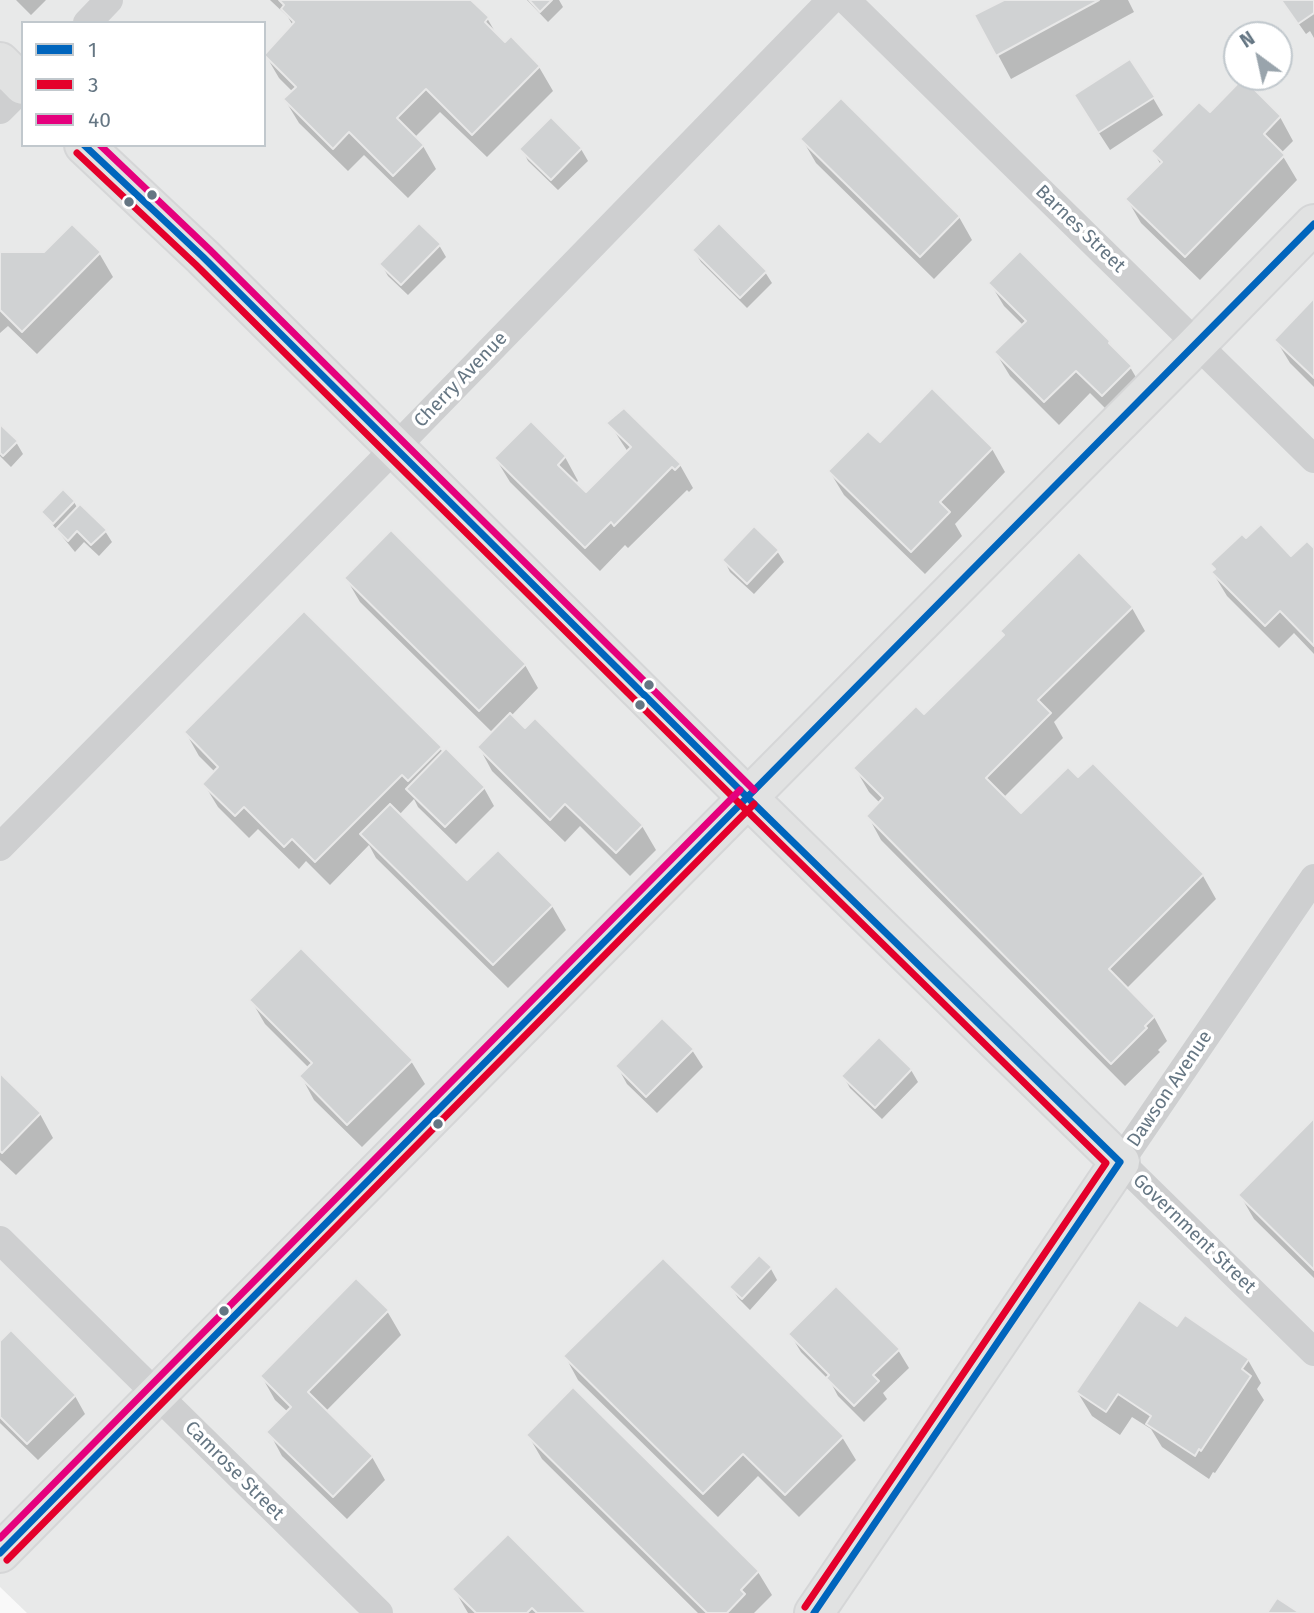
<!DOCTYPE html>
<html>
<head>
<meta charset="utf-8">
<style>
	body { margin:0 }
	#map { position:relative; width:1314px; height:1613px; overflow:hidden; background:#f9f9f9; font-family:"Fira Sans",sans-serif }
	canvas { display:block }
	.legend { position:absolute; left:21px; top:21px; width:245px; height:126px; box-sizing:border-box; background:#fff; border:2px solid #c1c8cd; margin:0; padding:9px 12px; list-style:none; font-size:21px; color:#657683 }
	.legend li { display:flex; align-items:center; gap:14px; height:35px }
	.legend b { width:35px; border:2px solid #c1c8cd }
	.north { position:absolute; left:1223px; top:21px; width:70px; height:70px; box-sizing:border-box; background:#fff; border:2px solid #c1c8cd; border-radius:50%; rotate:327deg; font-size:19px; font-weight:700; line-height:28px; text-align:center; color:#657683 }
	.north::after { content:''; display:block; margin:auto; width:24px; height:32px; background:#99a4ac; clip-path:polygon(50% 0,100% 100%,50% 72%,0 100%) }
</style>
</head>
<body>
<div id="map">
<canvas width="1314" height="1613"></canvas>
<ul class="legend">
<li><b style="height:9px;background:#0065bd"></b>1</li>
<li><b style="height:9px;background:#e4002b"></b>3</li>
<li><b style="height:9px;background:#e5007d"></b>40</li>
</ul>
<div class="north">N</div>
</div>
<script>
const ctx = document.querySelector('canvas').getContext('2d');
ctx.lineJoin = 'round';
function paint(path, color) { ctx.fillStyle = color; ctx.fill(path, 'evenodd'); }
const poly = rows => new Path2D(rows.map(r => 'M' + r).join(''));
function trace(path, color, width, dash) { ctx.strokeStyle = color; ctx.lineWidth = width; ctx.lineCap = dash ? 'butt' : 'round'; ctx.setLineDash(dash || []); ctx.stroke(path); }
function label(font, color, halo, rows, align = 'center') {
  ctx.font = font + ' "Fira Sans",sans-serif'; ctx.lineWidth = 7; ctx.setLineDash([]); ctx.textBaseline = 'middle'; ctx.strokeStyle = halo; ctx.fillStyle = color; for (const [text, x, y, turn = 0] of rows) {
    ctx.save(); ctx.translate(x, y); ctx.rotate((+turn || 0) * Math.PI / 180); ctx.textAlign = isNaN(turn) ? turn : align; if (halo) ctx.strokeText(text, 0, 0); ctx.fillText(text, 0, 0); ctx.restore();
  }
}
const built = poly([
	[0,0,1314,0,1314,1613,27,1613,0,1587],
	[23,23,264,23,264,145,23,145],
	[1237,35,1279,35,1279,77,1237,77]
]);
const shadow = poly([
	[16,0,46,0,31,15],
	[270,0,469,0,487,18,498,37,505,44,511,39,539,67,553,91,487,157,440,112,414,138,423,146,436,169,408,198,364,155,348,171,299,123,285,100,293,92,279,78,265,54,293,26,288,17],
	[527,0,559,0,563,7,548,22],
	[1007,0,1128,0,1134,12,1011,79,977,16],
	[1282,0,1314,0,1314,38,1310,31,1306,34],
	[1153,98,1163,115,1110,150,1086,113],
	[1210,115,1280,117,1293,141,1281,153,1297,180,1200,280,1141,223,1127,199,1161,165,1153,151],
	[551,120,581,149,588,161,558,190,528,161,522,149],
	[802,139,959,217,972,240,934,279,816,163],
	[439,245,446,257,408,295,388,276,381,264],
	[694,251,765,272,772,283,747,308,701,262],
	[99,253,113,277,37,354,8,326,0,333,0,254],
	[990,283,1109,342,1130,367,1144,391,1116,419,1090,393,1059,425,1010,376,996,353,1024,326,1004,306],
	[1314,301,1314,387,1290,363,1276,340],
	[609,423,680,465,693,488,689,492,687,490,628,548,625,545,600,571,510,482,496,459,531,424,565,457,578,481,575,484,586,495,628,452],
	[0,427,16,442,23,454,11,467,0,456],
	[880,445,992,449,1005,472,955,524,962,536,925,574,844,495,830,472],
	[74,502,78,509,105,531,112,542,99,556,84,542,75,552,43,513],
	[1246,541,1291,558,1314,550,1314,654,1294,633,1279,648,1227,596,1213,573],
	[777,551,784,562,754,594,730,572,724,560],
	[346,578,525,665,538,688,511,716,642,826,656,850,630,876,580,826,565,842,492,771,479,747,493,733,360,602],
	[1132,608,1145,631,1054,722,1063,738,1003,798,1021,816,1078,780,1093,765,1203,876,1216,899,1126,989,1154,1017,1167,1041,1158,1050,1160,1052,1125,1086,881,840,868,816,881,804,869,792,855,768,924,716],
	[186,733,440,748,443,753,446,751,484,788,494,806,456,844,418,807,414,799,399,815,467,883,498,853,552,906,566,930,508,988,376,858,369,845,330,885,306,861,299,869,258,829,249,838,218,807,204,784,215,772,199,756],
	[251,1000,411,1061,425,1084,362,1147,314,1100,301,1076,309,1068,265,1024],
	[879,1039,911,1070,918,1082,882,1119,850,1088,843,1076],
	[692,1050,703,1067,657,1113,627,1084,617,1066],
	[0,1076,40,1114,53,1138,16,1175,0,1160],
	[1314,1120,1314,1278,1254,1219,1240,1195],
	[759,1257,771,1269,777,1280,750,1310,738,1298,731,1287],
	[387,1311,401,1335,325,1412,372,1457,385,1480,347,1519,282,1456,269,1432,288,1412,275,1400,262,1377],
	[1178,1328,1248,1360,1261,1383,1257,1389,1264,1400,1215,1473,1213,1472,1209,1479,1162,1447,1151,1429,1132,1417,1120,1435,1092,1416,1078,1393],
	[790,1334,898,1350,909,1368,883,1393,887,1399,864,1422,838,1396,830,1381,801,1352],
	[0,1344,75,1396,85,1414,38,1460,0,1423],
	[565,1356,842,1437,856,1460,799,1517,758,1476,718,1517,578,1380],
	[528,1435,758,1572,772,1595,754,1613,698,1613,542,1459],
	[454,1589,585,1613,468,1613]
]);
const building = poly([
	[279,0,471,0,489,17,485,22,505,42,511,36,540,66,472,135,426,89,397,118,424,145,393,176,349,132,333,149,283,99,296,87,264,55,294,22,281,9,284,5,279,0],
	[529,0,552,0,540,12,529,0],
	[1004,0,1099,0,996,56,974,15,1004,0],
	[1281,0,1314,0,1314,13,1298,24,1281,0],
	[1130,59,1155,97,1098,133,1074,95,1130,59],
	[1243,78,1281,116,1264,134,1285,155,1185,257,1125,199,1162,162,1151,151,1199,102,1210,112,1243,78],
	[841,98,960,216,920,257,800,139,841,98],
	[551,117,582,148,551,180,519,149,551,117],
	[419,223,441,244,401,285,379,264,419,223],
	[719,223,767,271,740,298,692,250,719,223],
	[72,224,101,252,22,332,0,310,0,252,44,252,72,224],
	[1020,251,1110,341,1109,343,1132,366,1102,396,1076,371,1044,402,994,352,1026,321,988,283,1020,251],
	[1314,298,1314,378,1274,340,1314,298],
	[932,388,993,448,940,502,950,512,911,552,828,471,868,431,880,442,932,388],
	[624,408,681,464,675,470,672,467,614,526,611,522,585,548,494,458,531,421,566,456,558,465,586,492,631,447,606,423,624,408],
	[0,424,18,441,3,456,0,453,0,424],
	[63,489,75,501,53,524,41,512,63,489],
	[80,504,107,530,91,545,77,531,68,541,56,529,80,504],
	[1261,524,1291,556,1307,541,1314,548,1314,646,1280,611,1265,626,1211,572,1215,569,1210,564,1242,534,1246,538,1261,524],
	[754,526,779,550,747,584,722,560,754,526],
	[391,530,526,664,479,711,344,578,391,530],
	[1079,552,1133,607,1038,700,1051,713,986,778,1021,813,1068,767,1078,777,1093,763,1204,874,1109,969,1155,1016,1145,1026,1147,1028,1111,1064,866,816,883,798,853,768,916,706,924,714,1004,635,1000,631,1079,552],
	[304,611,442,747,408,781,402,775,315,862,292,839,284,847,244,807,235,816,202,784,218,767,184,732,304,611],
	[510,713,525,728,535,718,643,825,616,853,565,804,550,820,477,747,510,713],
	[446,748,485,787,445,827,406,789,446,748],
	[390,804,467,880,498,850,553,905,493,965,360,834,390,804],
	[301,948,413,1060,347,1125,299,1076,312,1063,249,1000,301,948],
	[662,1018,694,1049,646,1097,615,1066,662,1018],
	[879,1037,912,1069,875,1108,841,1076,879,1037],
	[0,1073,41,1113,2,1153,0,1151,0,1073],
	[1314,1118,1314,1270,1238,1195,1314,1118],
	[759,1255,772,1267,742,1299,729,1287,759,1255],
	[663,1258,844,1436,785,1495,743,1454,703,1494,563,1356,663,1258],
	[356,1278,389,1310,308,1392,373,1456,333,1497,266,1432,291,1407,260,1376,356,1278],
	[836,1286,900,1349,873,1375,879,1381,854,1406,826,1378,829,1375,788,1334,836,1286],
	[1139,1300,1177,1326,1185,1315,1249,1359,1242,1369,1251,1376,1201,1451,1199,1449,1195,1456,1146,1424,1151,1416,1118,1394,1106,1412,1076,1392,1139,1300],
	[11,1330,76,1395,27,1444,0,1417,0,1341,11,1330],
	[573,1387,759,1571,741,1590,745,1594,727,1613,707,1613,526,1435,573,1387],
	[508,1534,587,1613,537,1613,532,1608,527,1613,476,1613,452,1589,508,1534],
	[1277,1598,1300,1613,1267,1613,1277,1598]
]);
const street = poly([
	[846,0,1314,459],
	[87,23,109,0],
	[0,110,23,87],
	[0,847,396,447,831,0],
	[1314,878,1120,1162,1314,1352],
	[0,1240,379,1613]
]);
const secondary = poly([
	[0,62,23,85],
	[84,145,203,257,747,797,1120,1162,814,1613],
	[0,1553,1197,344,1314,224]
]);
const bus1 = poly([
	[84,145,203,257,747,797,1120,1162],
	[0,1553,1314,224],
	[814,1613,1120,1162]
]);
const bus2 = poly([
	[77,153,196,265,740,804,1106,1163,805,1607],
	[7,1560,754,804]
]);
const bus3 = poly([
	[100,145,210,250,754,790],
	[0,1538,740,790]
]);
const markers = [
	[152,195,6,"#657683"],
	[129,202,6,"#657683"],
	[649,685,6,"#657683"],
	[640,705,6,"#657683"],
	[438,1124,6,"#657683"],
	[224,1311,6,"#657683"]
];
const streetNames = [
	["Barnes Street",1080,229,44],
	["Cherry Avenue",461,380,-46],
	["Dawson Avenue",1170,1089,-56],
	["Government Street",1194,1234,44],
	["Camrose Street",234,1471,45]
];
paint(built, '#e8e9e9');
paint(shadow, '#0003');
paint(building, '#d0d2d3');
trace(building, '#e8e8e8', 2);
trace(secondary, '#d5d6d7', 42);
trace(street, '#cecfd0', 28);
trace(secondary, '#e1e2e2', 38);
trace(bus1, '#0065bd', 7);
trace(bus2, '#e4002b', 7);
trace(bus3, '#e5007d', 7);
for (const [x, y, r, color] of markers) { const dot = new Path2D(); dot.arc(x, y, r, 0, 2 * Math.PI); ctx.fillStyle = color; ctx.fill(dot); trace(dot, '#fff', 2.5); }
label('19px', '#657683', '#fff', streetNames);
</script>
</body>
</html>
